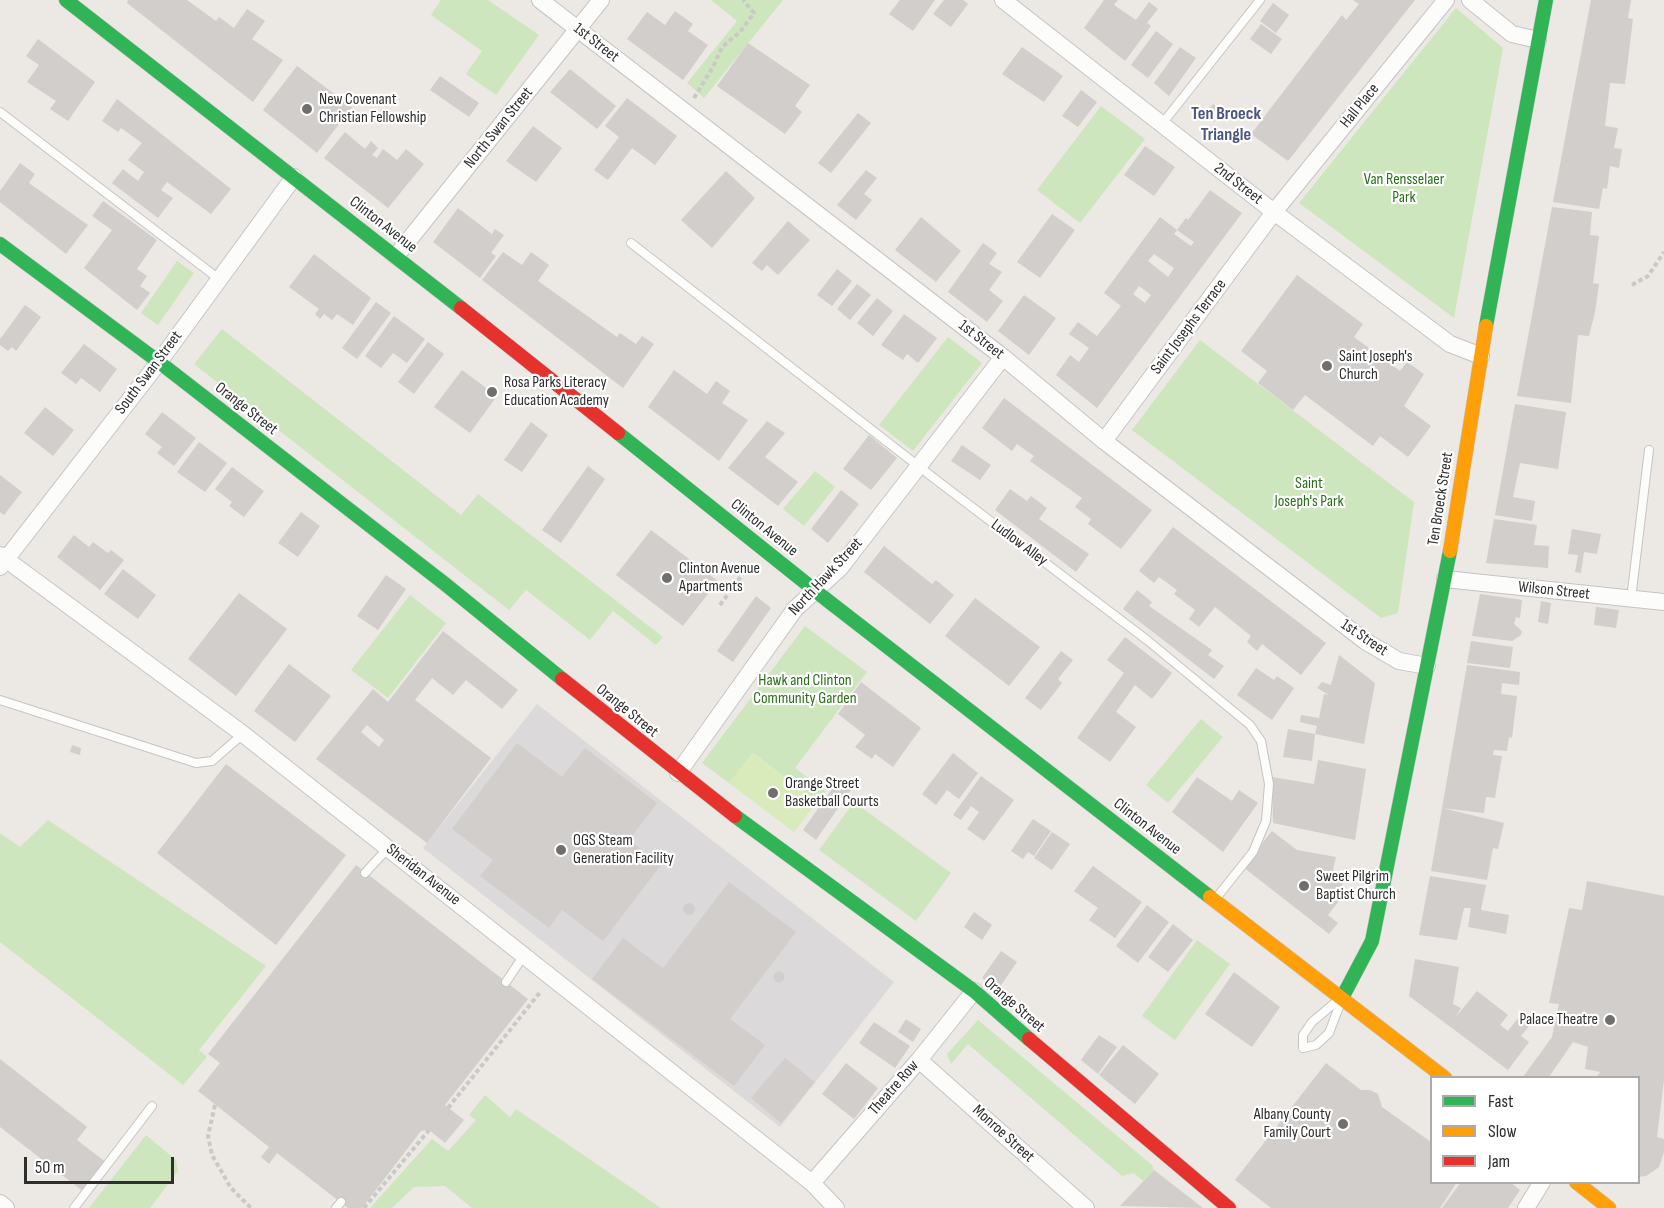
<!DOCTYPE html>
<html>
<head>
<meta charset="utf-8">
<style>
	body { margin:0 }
	#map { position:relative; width:1664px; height:1208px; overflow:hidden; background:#ece8e4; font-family:"Sofia Sans Condensed",sans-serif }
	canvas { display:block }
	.legend { position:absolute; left:1430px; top:1076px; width:210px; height:108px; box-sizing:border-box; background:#fff; border:2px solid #ababab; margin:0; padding:8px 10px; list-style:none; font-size:18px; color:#2e2e2e }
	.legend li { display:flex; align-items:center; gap:12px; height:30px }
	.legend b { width:30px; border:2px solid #ababab }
	.scale { position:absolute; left:24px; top:1157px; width:150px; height:27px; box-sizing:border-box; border:3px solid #2e2e2e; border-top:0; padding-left:8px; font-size:18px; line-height:21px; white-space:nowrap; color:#2e2e2e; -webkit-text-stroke:4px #fff; paint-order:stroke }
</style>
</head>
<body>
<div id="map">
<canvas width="1664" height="1208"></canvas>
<ul class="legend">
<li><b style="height:8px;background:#30b455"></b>Fast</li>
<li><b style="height:8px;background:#ff9f0a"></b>Slow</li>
<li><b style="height:8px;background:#e5322d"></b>Jam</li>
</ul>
<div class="scale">50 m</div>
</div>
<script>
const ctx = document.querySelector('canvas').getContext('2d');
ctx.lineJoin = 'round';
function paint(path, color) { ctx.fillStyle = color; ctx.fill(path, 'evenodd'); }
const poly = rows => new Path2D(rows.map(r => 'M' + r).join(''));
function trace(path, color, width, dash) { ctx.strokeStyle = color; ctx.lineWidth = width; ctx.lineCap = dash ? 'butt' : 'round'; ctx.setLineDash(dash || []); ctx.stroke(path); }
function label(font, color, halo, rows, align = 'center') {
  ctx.font = font + ' "Sofia Sans Condensed",sans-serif'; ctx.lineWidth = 4.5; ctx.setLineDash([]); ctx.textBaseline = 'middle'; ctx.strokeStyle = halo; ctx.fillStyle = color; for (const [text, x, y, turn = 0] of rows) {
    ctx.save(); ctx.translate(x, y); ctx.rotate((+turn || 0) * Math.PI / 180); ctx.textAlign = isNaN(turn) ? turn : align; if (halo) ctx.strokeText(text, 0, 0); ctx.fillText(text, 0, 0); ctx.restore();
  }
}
const industrial = poly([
	[537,704,894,982,780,1127,423,848]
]);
const green = poly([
	[441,0,488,0,539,35,496,95,466,74,482,51,431,15],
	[711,0,783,0,704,98,687,83,737,21],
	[1456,8,1503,48,1454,318,1299,203],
	[1101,106,1145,139,1080,223,1037,190],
	[177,261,194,273,158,325,141,313],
	[222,329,461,515,478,494,663,637,656,645,613,611,590,640,526,590,509,610,194,364],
	[948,337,982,363,913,451,879,425],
	[1200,340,1414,502,1398,613,1381,618,1132,430],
	[815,471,835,487,804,526,783,509],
	[410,595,446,623,388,698,351,670],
	[805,626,867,672,795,768,826,791,817,802,753,753,729,783,702,763],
	[1201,719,1223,737,1168,803,1146,785],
	[854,802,951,873,916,921,819,850],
	[48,820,266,966,199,1050,207,1057,183,1085,0,942,0,833,20,847],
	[1197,940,1230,964,1175,1040,1142,1016],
	[978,1020,1152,1165,1154,1170,1143,1181,1134,1173,1122,1176,968,1044,951,1064,947,1054],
	[485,1095,510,1117,516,1109,661,1208,472,1208,445,1186,414,1187,392,1208,370,1208,432,1139,448,1151,476,1120,469,1115],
	[146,1135,176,1160,178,1171,150,1208,89,1208]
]);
const pitch = poly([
	[752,753,817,802,794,832,729,783]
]);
const building = poly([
	[128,0,187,0,216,21,219,17,234,28,247,9,265,21,252,39,283,60,253,102,127,3],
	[900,0,935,0,913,31,889,14],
	[944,0,963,0,968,4,951,27,933,14],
	[1104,0,1118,0,1114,5,1136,20,1149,2,1158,9,1147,23,1151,26,1125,61,1084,28],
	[1353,0,1415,0,1288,161,1251,134,1342,15,1346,20,1359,4],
	[1591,0,1631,0,1628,18,1633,19,1625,84,1610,83,1605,126,1618,128,1614,148,1622,149,1619,168,1610,166,1607,189,1603,188,1599,209,1553,202],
	[1273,3,1289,15,1276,33,1260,21],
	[675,11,693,24,688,31,708,45,683,80,627,39,647,12,665,25],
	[1261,24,1282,39,1271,54,1250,39],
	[1156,31,1173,44,1148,78,1131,65],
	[38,39,95,82,68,121,50,109,56,101,27,82,39,65,26,56],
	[748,43,810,85,795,106,802,112,785,134,717,86],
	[1022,47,1063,76,1044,102,1002,74],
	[1180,47,1196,58,1169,96,1154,83],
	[297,66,352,107,317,153,263,110],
	[570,69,616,106,597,129,550,92],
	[440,76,479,103,469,117,430,90],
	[1081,90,1097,102,1078,127,1062,116],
	[627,98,677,136,655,165,632,148,608,180,594,170,619,137,605,126],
	[117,99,231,189,211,214,167,182,161,190,173,198,158,218,112,183,123,169,138,181,144,172,128,160,142,143,121,128,118,132,102,121],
	[1213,104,1223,111,1214,122,1204,115],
	[858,113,871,123,831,173,818,163],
	[533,126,562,148,536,182,506,161],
	[345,132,365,149,371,141,378,148,372,155,377,158,383,149,397,160,406,149,424,164,388,208,324,158],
	[1145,146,1175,167,1154,196,1124,175],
	[20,163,35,174,29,183,88,225,66,254,0,202,0,191],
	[866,170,877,178,864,194,872,200,856,220,837,205],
	[726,171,755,198,712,248,681,220],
	[1210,190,1242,213,1097,408,1056,375,1070,355,1079,362,1089,348,1069,334,1078,322,1097,336,1121,306,1104,293,1160,217,1177,230,1186,218,1188,220],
	[1177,230,1194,242,1191,246,1174,234],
	[1154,254,1174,268,1168,277,1148,261],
	[1139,286,1151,295,1145,303,1133,294],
	[103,201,157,240,137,269,147,276,140,286,150,293,137,310,84,268,112,230,92,216],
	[1552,207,1592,212,1590,235,1599,236,1593,283,1599,284,1595,312,1589,336,1578,335,1571,403,1517,396],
	[458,208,492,234,495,229,504,235,491,253,496,256,480,278,433,242],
	[1052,214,1075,230,1040,278,1017,262],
	[921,217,961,251,936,282,895,250],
	[788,221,810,240,778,275,767,265,762,271,752,263],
	[983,243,997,253,989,264,1002,272,989,290,1003,301,987,322,948,292],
	[503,252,522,265,531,252,549,265,538,281,617,337,620,333,636,344,642,336,654,344,623,388,482,280],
	[314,254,371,298,353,325,337,314,332,320,324,314,320,319,315,314,319,309,289,287],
	[837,269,852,281,832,306,817,295],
	[1297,275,1363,324,1354,337,1400,371,1407,362,1424,374,1404,406,1431,426,1408,457,1380,436,1373,446,1305,395,1293,410,1258,383,1267,371,1241,351],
	[857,284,871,295,850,320,837,309],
	[1024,295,1056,318,1029,355,998,331],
	[877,298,893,311,873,336,857,323],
	[376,302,391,313,357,359,342,348],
	[25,305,41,317,16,351,12,347,8,351,0,345,0,339],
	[904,314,937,338,918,363,907,354,903,360,881,345],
	[394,316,425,339,407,363,393,353,381,368,365,356],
	[428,342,444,354,414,394,398,382],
	[84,344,117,369,100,392,81,378,76,384,61,373],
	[462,370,497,396,470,433,434,407],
	[674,370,707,394,716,381,730,391,722,403,748,420,719,461,648,407],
	[1004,398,1152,510,1121,549,1088,524,1091,519,1075,507,1082,498,1030,461,1034,456,1017,444,1012,451,982,428],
	[1515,404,1566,412,1558,469,1520,463,1513,497,1535,501,1532,521,1495,515],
	[45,407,74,430,53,456,24,433],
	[162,412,196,438,174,466,157,453,162,447,145,434],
	[767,421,785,433,765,457,798,482,778,506,728,468],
	[531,422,548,435,522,472,504,460],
	[869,435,897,458,871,490,843,469],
	[199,442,227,463,205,492,177,472],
	[962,445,991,465,980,480,951,461],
	[588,466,605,479,561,543,542,530],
	[232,467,264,491,244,517,229,506,232,502,215,489],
	[0,475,22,492,4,515,0,512],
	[1010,489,1027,501,1031,496,1047,508,1039,519,1089,554,1076,572,995,510],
	[841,490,859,504,828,543,811,529],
	[301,512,320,526,298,557,278,543],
	[1494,519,1537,525,1534,545,1549,546,1548,568,1486,563],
	[1173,527,1326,643,1301,675,1262,644,1257,651,1247,642,1251,636,1215,607,1199,627,1189,619,1195,610,1174,594,1177,590,1159,577,1154,583,1139,571],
	[1572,529,1601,534,1597,554,1584,552,1581,573,1575,572,1578,555,1568,554],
	[651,530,718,581,683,626,616,575],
	[74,535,89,547,93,542,108,553,111,550,124,560,100,590,57,557],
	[884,546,932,584,936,580,954,595,930,624,864,572],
	[123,569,156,595,138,619,104,594],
	[386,575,406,589,378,630,357,616],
	[1137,590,1152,602,1149,606,1212,650,1208,655,1224,666,1214,679,1123,609],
	[239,593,287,629,236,696,188,659],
	[1480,594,1522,600,1520,618,1516,617,1514,624,1522,631,1521,635,1512,641,1472,636],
	[756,596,771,608,733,662,717,651],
	[975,598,1040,647,1009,686,945,636],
	[1541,601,1551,603,1548,624,1538,622],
	[1596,607,1619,610,1616,628,1594,625],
	[443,631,518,690,502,709,466,680,453,695,432,678,415,700,491,758,427,843,316,759,373,689,388,702],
	[367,725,384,740,379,747,361,732],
	[1125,637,1172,673,1152,699,1135,685,1116,712,1136,727,1110,762,1077,738,1124,673,1107,660],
	[1471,641,1513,647,1510,668,1467,663],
	[1061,651,1073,660,1058,679,1062,683,1041,710,1025,698],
	[1339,655,1375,683,1364,744,1315,734,1317,726,1300,722,1301,715,1319,718,1324,694,1329,695,1317,688,1322,682,1331,685],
	[289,664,331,696,295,742,254,711],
	[1467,665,1520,672,1519,685,1502,683,1501,694,1517,696,1512,738,1509,737,1507,751,1494,750,1493,755,1502,756,1495,798,1486,797,1484,813,1442,808,1504,823,1498,849,1493,848,1487,880,1431,871],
	[1256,668,1274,680,1277,676,1294,688,1272,720,1237,695],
	[861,682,921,728,893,767,875,754,872,759,855,747,865,735,838,714],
	[1288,729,1315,734,1312,761,1283,757],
	[517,743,562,777,585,748,657,803,629,840,661,865,603,941,562,910,549,928,480,876,493,860,452,829],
	[72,745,81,748,80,755,70,752],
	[953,753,978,773,959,799,947,790,936,805,922,794],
	[1318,760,1366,769,1355,840,1273,823,1272,777,1314,784],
	[226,764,346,855,276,945,157,853],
	[981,776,1014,800,984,841,967,829,979,812,971,806,961,820,953,815],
	[1197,777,1232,801,1239,790,1258,803,1223,852,1172,812],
	[839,779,852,788,816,840,803,830],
	[1033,819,1051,831,1034,856,1028,852,1023,859,1011,851],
	[1272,831,1297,850,1336,857,1333,870,1346,880,1336,892,1342,897,1328,915,1338,923,1329,934,1243,867],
	[1052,832,1070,844,1052,870,1034,858],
	[356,865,528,999,445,1105,464,1120,445,1143,429,1130,421,1131,362,1208,348,1208,277,1153,269,1164,261,1157,269,1147,198,1091,220,1063,208,1054],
	[1093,866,1142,902,1115,938,1089,920,1098,908,1074,891],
	[1430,876,1486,885,1481,910,1509,915,1506,934,1468,927,1471,908,1464,908,1457,940,1419,935],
	[1587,881,1664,896,1664,1080,1657,1137,1664,1139,1664,1152,1659,1167,1646,1176,1638,1177,1638,1077,1597,1077,1600,1072,1585,1069,1588,1047,1573,1042,1549,1077,1523,1077,1552,1037,1559,1004,1549,1003,1569,908,1582,910],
	[729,882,796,932,730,1019,765,1045,734,1086,592,979,623,938,663,968],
	'683 909a6 6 0 1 1 12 0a6 6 0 1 1-12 0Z',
	[1147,905,1169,922,1138,963,1116,946],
	[974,912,992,925,982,940,964,927],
	[1173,924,1193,940,1168,972,1148,957],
	[1001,951,1017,962,997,991,982,978],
	[1415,959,1459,967,1453,1004,1461,1008,1455,1018,1477,991,1508,1015,1500,1025,1508,1031,1519,1017,1530,1025,1521,1036,1529,1042,1508,1070,1409,996],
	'773.5 977a5.5 5.5 0 1 1 11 0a5.5 5.5 0 1 1-11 0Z',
	[1234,972,1280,1007,1252,1047,1205,1014],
	[906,1019,921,1029,913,1042,898,1032],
	[874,1022,910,1046,895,1068,859,1043],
	[1099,1035,1117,1047,1098,1074,1081,1060],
	[1123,1045,1159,1074,1135,1104,1099,1075],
	[785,1058,815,1082,781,1123,751,1098],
	[0,1059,87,1127,77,1140,107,1163,84,1192,0,1127],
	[846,1063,878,1088,854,1119,822,1094],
	[1326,1063,1361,1090,1370,1090,1378,1094,1382,1107,1431,1142,1431,1182,1457,1182,1440,1208,1271,1208,1235,1180],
	[1154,1170,1203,1208,1120,1206],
	[1461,1182,1510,1182,1520,1190,1508,1208,1442,1208]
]);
const path = poly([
	[694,98,713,67,722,47,740,32,754,13,743,0],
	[1632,285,1648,276,1664,252],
	[720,605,745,571],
	[215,1105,208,1136,212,1155,231,1188,251,1208],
	[448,1108,541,991],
	[364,1208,429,1130]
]);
const lane = poly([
	[0,112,219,279],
	[1162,124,1260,0],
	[631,243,935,479,1147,640,1250,725,1261,741,1269,784,1266,821,1253,852,1217,897],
	[1631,599,1649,450],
	[0,700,196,763,212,761,243,734],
	[365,873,388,848],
	[506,982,524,955],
	[1343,996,1329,1033,1316,1045,1303,1048,1303,1035,1312,1022,1343,996],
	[74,1208,152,1106],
	[336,1208,341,1202]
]);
const street = poly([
	[540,0,1003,357,1104,441,1365,641,1399,661,1427,666],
	[1003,0,1274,212,1450,344,1481,356],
	[1470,0,1512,34,1538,40],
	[396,256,601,0],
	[1104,441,1274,212,1446,0],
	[0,555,243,734,812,1183,836,1208],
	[0,567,159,362,294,177],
	[1445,579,1664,602],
	[678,773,795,609,840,568,1003,357],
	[919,1060,1086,1208],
	[812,1183,919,1060,974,991],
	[0,1203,6,1208],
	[1526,1208,1542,1182]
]);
const fast = poly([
	[66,0,461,308],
	[0,244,159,362,445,584,562,679],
	[1486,326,1546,0],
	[618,433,827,600,1210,897],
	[735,816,974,991,1029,1039],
	[1343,996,1372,941,1450,551]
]);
const slow = poly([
	[1450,551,1486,326],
	[1210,897,1445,1078],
	[1576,1182,1609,1208]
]);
const jam = poly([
	[461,308,618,433],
	[562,679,735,816],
	[1029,1039,1229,1208]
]);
const markers = [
	[307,109,6,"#706f6e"],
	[1327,366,6,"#706f6e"],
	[492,392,6,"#706f6e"],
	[667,578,6,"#706f6e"],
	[773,793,6,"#706f6e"],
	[561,850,6,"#706f6e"],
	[1304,886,6,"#706f6e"],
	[1610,1020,6,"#706f6e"],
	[1343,1124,6,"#706f6e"]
];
const streetNames = [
	["1st Street",596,43,38],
	["Hall Place",1360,106,-51],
	["North Swan Street",499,128,-51],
	["2nd Street",1238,184,38],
	["Clinton Avenue",383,225,38],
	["Saint Josephs Terrace",1189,327,-53],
	["1st Street",981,340,38],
	["South Swan Street",149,373,-53],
	["Orange Street",246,409,38],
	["Ten Broeck Street",1441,499,-81],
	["Clinton Avenue",764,528,39],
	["Ludlow Alley",1019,543,37],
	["North Hawk Street",826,577,-47],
	["Wilson Street",1554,591,6],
	["1st Street",1364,638,34],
	["Orange Street",627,711,39],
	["Clinton Avenue",1147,827,38],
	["Sheridan Avenue",423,875,38],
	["Orange Street",1014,1005,41],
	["Theatre Row",894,1088,-49],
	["Monroe Street",1003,1134,42]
];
const poiNames = [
	["New Covenant",319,100],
	["Christian Fellowship",319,118],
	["Saint Joseph's",1339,357],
	["Church",1339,375],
	["Rosa Parks Literacy",504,383],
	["Education Academy",504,401],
	["Clinton Avenue",679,569],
	["Apartments",679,587],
	["Orange Street",785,784],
	["Basketball Courts",785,802],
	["OGS Steam",573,841],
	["Generation Facility",573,859],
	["Sweet Pilgrim",1316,877],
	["Baptist Church",1316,895],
	["Palace Theatre",1598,1020,"right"],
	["Albany County",1331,1115,"right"],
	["Family Court",1331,1133,"right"]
];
const parkNames = [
	["Van Rensselaer",1404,180],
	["Park",1404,198],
	["Saint",1309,484],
	["Joseph's Park",1309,502],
	["Hawk and Clinton",805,681],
	["Community Garden",805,699]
];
const neighbourhoodNames = [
	["Ten Broeck",1226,114],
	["Triangle",1226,135]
];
paint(industrial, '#dcd9db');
paint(green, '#cee6be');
paint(pitch, '#d9eabb');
paint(building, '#d1cecb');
trace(lane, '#c5c4c5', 10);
trace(street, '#c5c4c5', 18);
trace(fast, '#c5c4c5', 15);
trace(slow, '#c5c4c5', 15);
trace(jam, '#c5c4c5', 15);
trace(path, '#c9c9c8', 4, [4.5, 3]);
trace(lane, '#fcfcfb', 8);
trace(street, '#fcfcfb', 16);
trace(fast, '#30b455', 14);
trace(slow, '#ff9f0a', 14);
trace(jam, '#e5322d', 14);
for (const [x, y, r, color] of markers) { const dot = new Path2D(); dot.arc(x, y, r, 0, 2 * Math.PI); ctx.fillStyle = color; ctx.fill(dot); trace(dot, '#fff', 2); }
label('16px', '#2e2e2e', '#fff', streetNames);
label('16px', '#2e2e2e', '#fff', poiNames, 'left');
label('16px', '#2c6e1b', '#fff', parkNames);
label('bold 18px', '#4d5680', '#fff', neighbourhoodNames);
</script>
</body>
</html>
